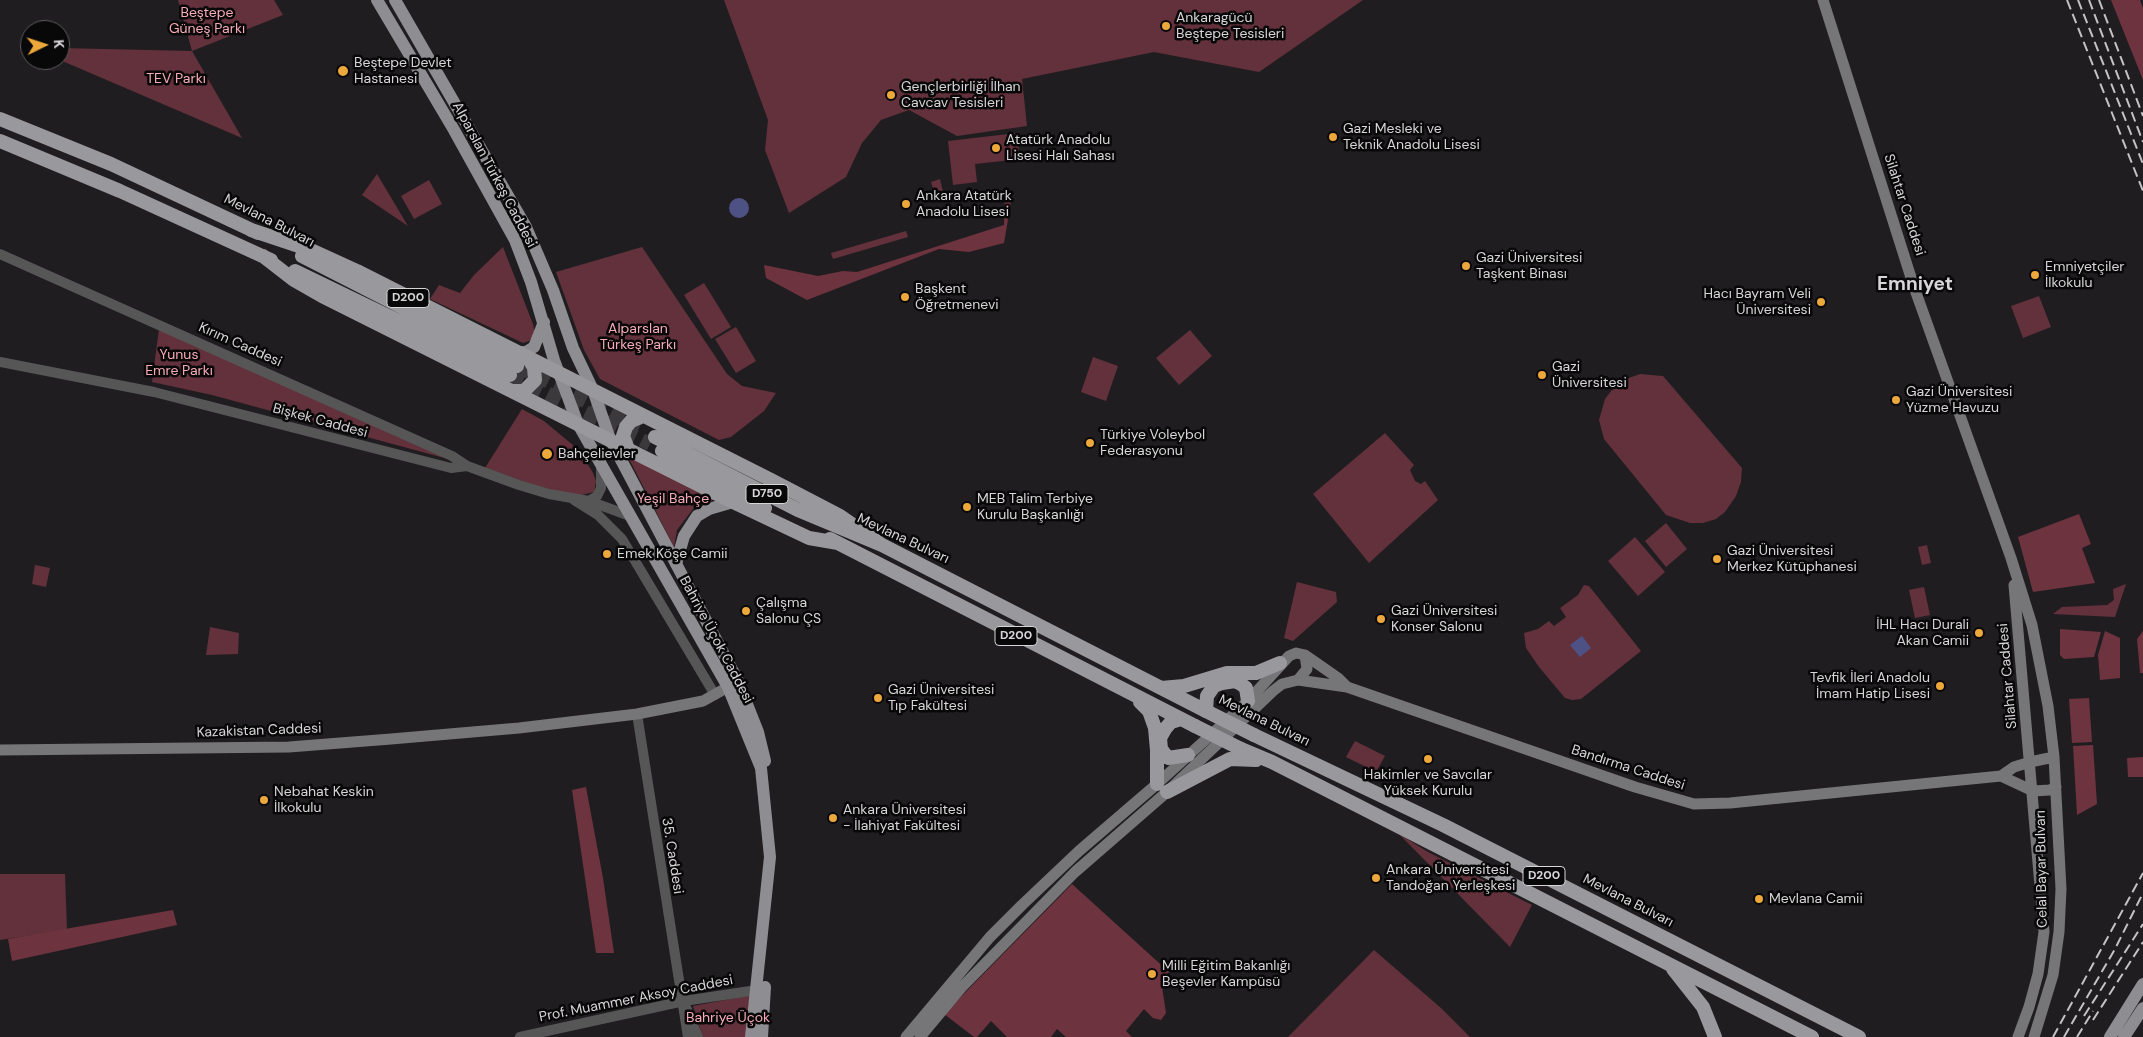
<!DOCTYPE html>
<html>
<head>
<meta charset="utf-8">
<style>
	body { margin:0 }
	#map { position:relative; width:2143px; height:1037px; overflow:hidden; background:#201d20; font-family:"DM Sans",sans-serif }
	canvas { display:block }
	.north { position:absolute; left:20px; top:20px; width:50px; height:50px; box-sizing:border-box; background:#090809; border:1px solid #5b5a5b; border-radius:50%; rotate:86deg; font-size:14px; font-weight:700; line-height:20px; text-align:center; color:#d7d5d7 }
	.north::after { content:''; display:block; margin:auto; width:18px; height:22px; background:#eda83c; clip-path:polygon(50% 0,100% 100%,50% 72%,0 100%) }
</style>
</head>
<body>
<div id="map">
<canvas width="2143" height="1037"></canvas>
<div class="north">K</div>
</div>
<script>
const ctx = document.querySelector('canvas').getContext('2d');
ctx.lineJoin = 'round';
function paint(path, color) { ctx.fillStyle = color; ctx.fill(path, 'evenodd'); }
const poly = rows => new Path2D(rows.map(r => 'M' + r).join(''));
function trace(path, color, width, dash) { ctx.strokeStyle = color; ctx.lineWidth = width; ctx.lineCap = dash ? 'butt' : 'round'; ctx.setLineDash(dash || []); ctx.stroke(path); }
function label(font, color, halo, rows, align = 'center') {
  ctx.font = font + ' "DM Sans",sans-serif'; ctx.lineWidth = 5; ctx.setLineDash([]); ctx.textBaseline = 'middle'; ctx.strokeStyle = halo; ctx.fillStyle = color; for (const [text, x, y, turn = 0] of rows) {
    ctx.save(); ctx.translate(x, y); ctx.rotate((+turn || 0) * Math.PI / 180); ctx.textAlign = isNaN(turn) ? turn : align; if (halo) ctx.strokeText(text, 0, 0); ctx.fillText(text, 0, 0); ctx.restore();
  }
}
const green = poly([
	[178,0,274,0,283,15,192,51,242,138,60,60,60,48,192,51],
	[724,0,1363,0,1259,72,1154,52,1022,79,1027,126,957,136,909,110,881,120,862,143,846,177,789,213,765,150,768,120],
	[1017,133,1020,159,975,164,977,182,953,185,948,141],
	[377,174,408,226,362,195],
	[940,179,943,192,935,195,931,182],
	[429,180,442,204,414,219,401,196],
	[906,231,908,237,833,259,831,253],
	[503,247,533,324,535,334,529,341,523,343,430,299,439,285,460,293,474,275],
	[642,247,727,374,742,386,776,393,764,411,731,437,719,440,600,379,584,350,556,272],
	[704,283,731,327,711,339,684,295],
	[2039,296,2051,327,2023,338,2011,306],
	[736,327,756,361,736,373,715,339],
	[159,329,448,459,212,395,152,382],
	[1190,330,1212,356,1179,385,1156,358],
	[1093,357,1118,366,1106,401,1081,392],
	[1640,374,1663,376,1742,468,1741,482,1736,496,1725,512,1716,519,1703,523,1690,523,1666,515,1604,439,1599,420,1605,399,1618,382],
	[522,409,544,421,580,451,593,473,596,481,594,492,577,496,537,486,485,468],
	[1385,433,1414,465,1410,470,1415,481,1421,484,1425,481,1438,500,1369,563,1313,494],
	[626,453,717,495,708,505,696,505,677,530,674,547],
	[1666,523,1687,549,1666,567,1645,541],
	[1635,537,1665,572,1638,596,1608,561],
	[1927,545,1931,563,1922,565,1918,547],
	[35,565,50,568,46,587,32,584],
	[1297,582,1336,592,1337,602,1293,641,1284,638],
	[2126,584,2115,617,2053,614,2062,607,2107,605,2114,600,2113,589],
	[1584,585,1589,586,1641,651,1581,699,1572,700,1565,698,1539,667,1526,648,1524,633,1538,629,1549,621,1554,626,1566,617,1560,608,1578,595],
	[1924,587,1930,615,1915,618,1909,590],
	[210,627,239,633,238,654,206,655],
	[1355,741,1385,756,1376,772,1346,757],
	[1399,834,1428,852,1532,905,1510,947],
	[0,874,65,874,67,930,0,940],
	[1374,950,1441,1008,1470,1037,1288,1037],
	[752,995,748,1037,703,1037,693,1006]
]);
const forest = poly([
	[2111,0,2140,0,2143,8,2143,80],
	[1005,196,1012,196,1004,243,969,252,939,249,807,300,766,278,764,265,818,276,843,271,857,272,1004,225],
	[2079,514,2091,544,2082,548,2095,583,2033,592,2018,537],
	[2060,629,2101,632,2094,657,2064,659,2060,655],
	[2105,631,2120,638,2120,678,2100,680,2098,655],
	[2143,631,2143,673,2140,673,2137,639],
	[2089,698,2092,742,2072,743,2069,699],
	[2093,745,2097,804,2077,815,2073,746],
	[2143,757,2143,777,2128,777,2127,758],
	[586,787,603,878,614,953,596,953,572,790],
	[1072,884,1169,972,1161,980,1166,1013,1161,1020,1153,1018,1144,1009,1126,1031,1132,1037,1066,1037,1057,1029,1051,1037,1007,1037,991,1021,977,1037,974,1037,944,1014],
	[173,910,177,925,12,961,8,939]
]);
const water = poly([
	'729 208a10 10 0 1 1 20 0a10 10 0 1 1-20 0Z',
	[1582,636,1591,648,1580,657,1570,645]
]);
const trunkTunnel = poly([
	[517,366,639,428],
	[510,375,650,444]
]);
const tertiary = poly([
	[0,254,452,456,467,466],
	[0,362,154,392,451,468,467,466,519,485,549,494,589,501,630,516],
	[574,500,598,515,622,539,715,695],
	[589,501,597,496,601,488,601,466],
	[637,714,688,1037],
	[685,1005,698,1037],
	[520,1037,684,1001,757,990]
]);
const secondary = poly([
	[1823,0,1914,287,2011,558,2032,625,2048,706,2054,757],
	[2014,585,2044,932,2038,974,2029,1007,2018,1037],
	[1298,680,1307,669,1305,655],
	[0,750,289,747,391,739,519,728,637,714,703,701,728,687],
	[2001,776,2033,791,2050,790,2056,787],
	[906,1037,990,937,1022,905,1079,851,1157,784,1248,701,1289,656,1296,653,1305,655,1338,678,1347,687],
	[920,1037,961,988,1075,872,1167,792,1273,691,1282,684,1298,680,1347,687,1635,787,1694,804,1730,803,2001,776,2014,767,2030,762,2054,757,2061,889,2059,932,2053,975,2034,1037]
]);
const primary = poly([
	[377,0,454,130,515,240,531,282,554,360,578,424,728,687,761,768,770,857,751,1037],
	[395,0,526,227,553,290,573,348,593,390,610,439,737,679,758,732,765,761],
	[515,352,526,352,534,347,544,322],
	[676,564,684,536,697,516,709,509,733,502],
	[762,1037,765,987],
	[2110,1037,2143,984],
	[2124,1037,2143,1008]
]);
const trunk = poly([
	[0,119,111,164,258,233],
	[0,141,120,191,271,260],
	[251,230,311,250,357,271,771,480,840,516,882,545],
	[263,256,294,280,322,296,733,502,809,538,838,543],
	[302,256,517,366],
	[295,271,510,375],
	[513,391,524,391,535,380,534,367,528,358],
	[655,437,798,510,882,545,1206,711,1207,696,1214,686,1222,683,1235,681,1241,684,1246,688,1248,701],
	[628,449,623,436,626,427,631,421,643,416],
	[662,451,765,508],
	[830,539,1195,726],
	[1161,688,1184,686,1227,673,1256,673,1280,663],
	[1140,702,1149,711,1155,728,1157,750,1157,784],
	[1181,719,1171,722,1165,729,1160,738,1161,749,1168,758,1188,755],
	[1254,735,1443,825,1859,1037],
	[1241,749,1272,762,1812,1037],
	[1167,792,1230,759,1256,760],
	[1673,969,1703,1007,1715,1037]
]);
const rail = poly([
	[2067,0,2143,191],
	[2078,0,2143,164],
	[2089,0,2143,142],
	[2099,0,2143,116],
	[2084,1016,2143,924],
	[2093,1020,2143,942],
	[2053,1037,2143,873],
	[2064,1037,2115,949,2143,893],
	[2077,1037,2093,1011]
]);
const trunkBridge = poly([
	[1206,711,1254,735],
	[1195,726,1241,749]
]);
const markers = [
	[1166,26,5,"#eda83c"],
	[343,71,6,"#eda83c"],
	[891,95,5,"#eda83c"],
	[1333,137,5,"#eda83c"],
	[996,148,5,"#eda83c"],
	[906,204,5,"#eda83c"],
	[1466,266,5,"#eda83c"],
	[2035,275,5,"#eda83c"],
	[905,297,5,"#eda83c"],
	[1821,302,5,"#eda83c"],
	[1542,375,5,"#eda83c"],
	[1896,400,5,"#eda83c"],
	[1090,443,5,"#eda83c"],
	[547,454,6,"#eda83c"],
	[967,507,5,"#eda83c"],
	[607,554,5,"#eda83c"],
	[1717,559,5,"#eda83c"],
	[746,611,5,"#eda83c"],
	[1381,619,5,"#eda83c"],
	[1979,633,5,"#eda83c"],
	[1940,686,5,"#eda83c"],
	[878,698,5,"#eda83c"],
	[1428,759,5,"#eda83c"],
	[264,800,5,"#eda83c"],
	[833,818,5,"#eda83c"],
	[1376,878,5,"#eda83c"],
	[1759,899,5,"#eda83c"],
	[1152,974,5,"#eda83c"]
];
const shields = [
	[408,298,42],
	[767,494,42],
	[1016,636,42],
	[1544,876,42]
];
const shieldNames = [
	["D200",408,298],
	["D750",767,494],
	["D200",1016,636],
	["D200",1544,876]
];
const parkNames = [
	["Beştepe",207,13],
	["Güneş Parkı",207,29],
	["TEV Parkı",176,79],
	["Alparslan",638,329],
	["Türkeş Parkı",638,345],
	["Yunus",179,355],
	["Emre Parkı",179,371],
	["Yeşil Bahçe",673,499],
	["Bahriye Üçok",728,1018]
];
const poiNames = [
	["Ankaragücü",1176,18],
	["Beştepe Tesisleri",1176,34],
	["Beştepe Devlet",354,63],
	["Hastanesi",354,79],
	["Gençlerbirliği İlhan",901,87],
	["Cavcav Tesisleri",901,103],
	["Gazi Mesleki ve",1343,129],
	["Teknik Anadolu Lisesi",1343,145],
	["Atatürk Anadolu",1006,140],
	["Lisesi Halı Sahası",1006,156],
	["Ankara Atatürk",916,196],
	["Anadolu Lisesi",916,212],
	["Gazi Üniversitesi",1476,258],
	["Taşkent Binası",1476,274],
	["Emniyetçiler",2045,267],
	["İlkokulu",2045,283],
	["Başkent",915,289],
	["Öğretmenevi",915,305],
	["Hacı Bayram Veli",1811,294,"right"],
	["Üniversitesi",1811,310,"right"],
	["Gazi",1552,367],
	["Üniversitesi",1552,383],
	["Gazi Üniversitesi",1906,392],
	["Yüzme Havuzu",1906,408],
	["Türkiye Voleybol",1100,435],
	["Federasyonu",1100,451],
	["Bahçelievler",558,454],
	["MEB Talim Terbiye",977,499],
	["Kurulu Başkanlığı",977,515],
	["Gazi Üniversitesi",1727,551],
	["Merkez Kütüphanesi",1727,567],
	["Emek Köşe Camii",617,554],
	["Çalışma",756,603],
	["Salonu ÇS",756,619],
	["Gazi Üniversitesi",1391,611],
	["Konser Salonu",1391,627],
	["İHL Hacı Durali",1969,625,"right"],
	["Akan Camii",1969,641,"right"],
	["Tevfik İleri Anadolu",1930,678,"right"],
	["İmam Hatip Lisesi",1930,694,"right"],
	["Gazi Üniversitesi",888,690],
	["Tıp Fakültesi",888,706],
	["Hakimler ve Savcılar",1428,775,"center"],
	["Yüksek Kurulu",1428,791,"center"],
	["Nebahat Keskin",274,792],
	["İlkokulu",274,808],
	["Ankara Üniversitesi",843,810],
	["- İlahiyat Fakültesi",843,826],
	["Ankara Üniversitesi",1386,870],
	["Tandoğan Yerleşkesi",1386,886],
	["Mevlana Camii",1769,899],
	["Milli Eğitim Bakanlığı",1162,966],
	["Beşevler Kampüsü",1162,982]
];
const streetNames = [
	["Alparslan Türkeş Caddesi",494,175,62],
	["Silahtar Caddesi",1904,205,72],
	["Mevlana Bulvarı",269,221,27],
	["Kırım Caddesi",240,345,24],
	["Bişkek Caddesi",320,421,15],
	["Mevlana Bulvarı",903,539,25],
	["Bahriye Üçok Caddesi",716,640,62],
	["Silahtar Caddesi",2008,676,-95],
	["Mevlana Bulvarı",1264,721,26],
	["Kazakistan Caddesi",259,731,-2],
	["Bandırma Caddesi",1628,768,18],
	["35. Caddesi",672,856,81],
	["Celal Bayar Bulvarı",2042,869,-91],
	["Mevlana Bulvarı",1628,901,27],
	["Prof. Muammer Aksoy Caddesi",636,999,-11]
];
const districtNames = [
	["Emniyet",1915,285]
];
paint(green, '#62313b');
paint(forest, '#6d333f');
paint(water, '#4e5184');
trace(trunkTunnel, '#3b393b', 14, [14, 7]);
trace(tertiary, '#565657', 10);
trace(secondary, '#767578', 11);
trace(primary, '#8e8d91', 12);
trace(trunk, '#99989c', 14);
trace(rail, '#c4c2c4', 2, [10, 5]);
trace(trunkBridge, '#99989c', 14);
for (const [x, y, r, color] of markers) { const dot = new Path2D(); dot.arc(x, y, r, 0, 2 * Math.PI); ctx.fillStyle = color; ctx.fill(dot); trace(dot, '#090809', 2); }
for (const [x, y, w] of shields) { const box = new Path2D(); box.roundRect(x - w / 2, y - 9.5, w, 19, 4); ctx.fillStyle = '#090809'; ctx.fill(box); trace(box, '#d7d5d7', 1); }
label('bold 12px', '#d7d5d7', null, shieldNames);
label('14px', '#f7abb8', '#090809', parkNames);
label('14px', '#d7d5d7', '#090809', poiNames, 'left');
label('14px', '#d7d5d7', '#090809', streetNames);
label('bold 19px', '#d7d5d7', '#090809', districtNames);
</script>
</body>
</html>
